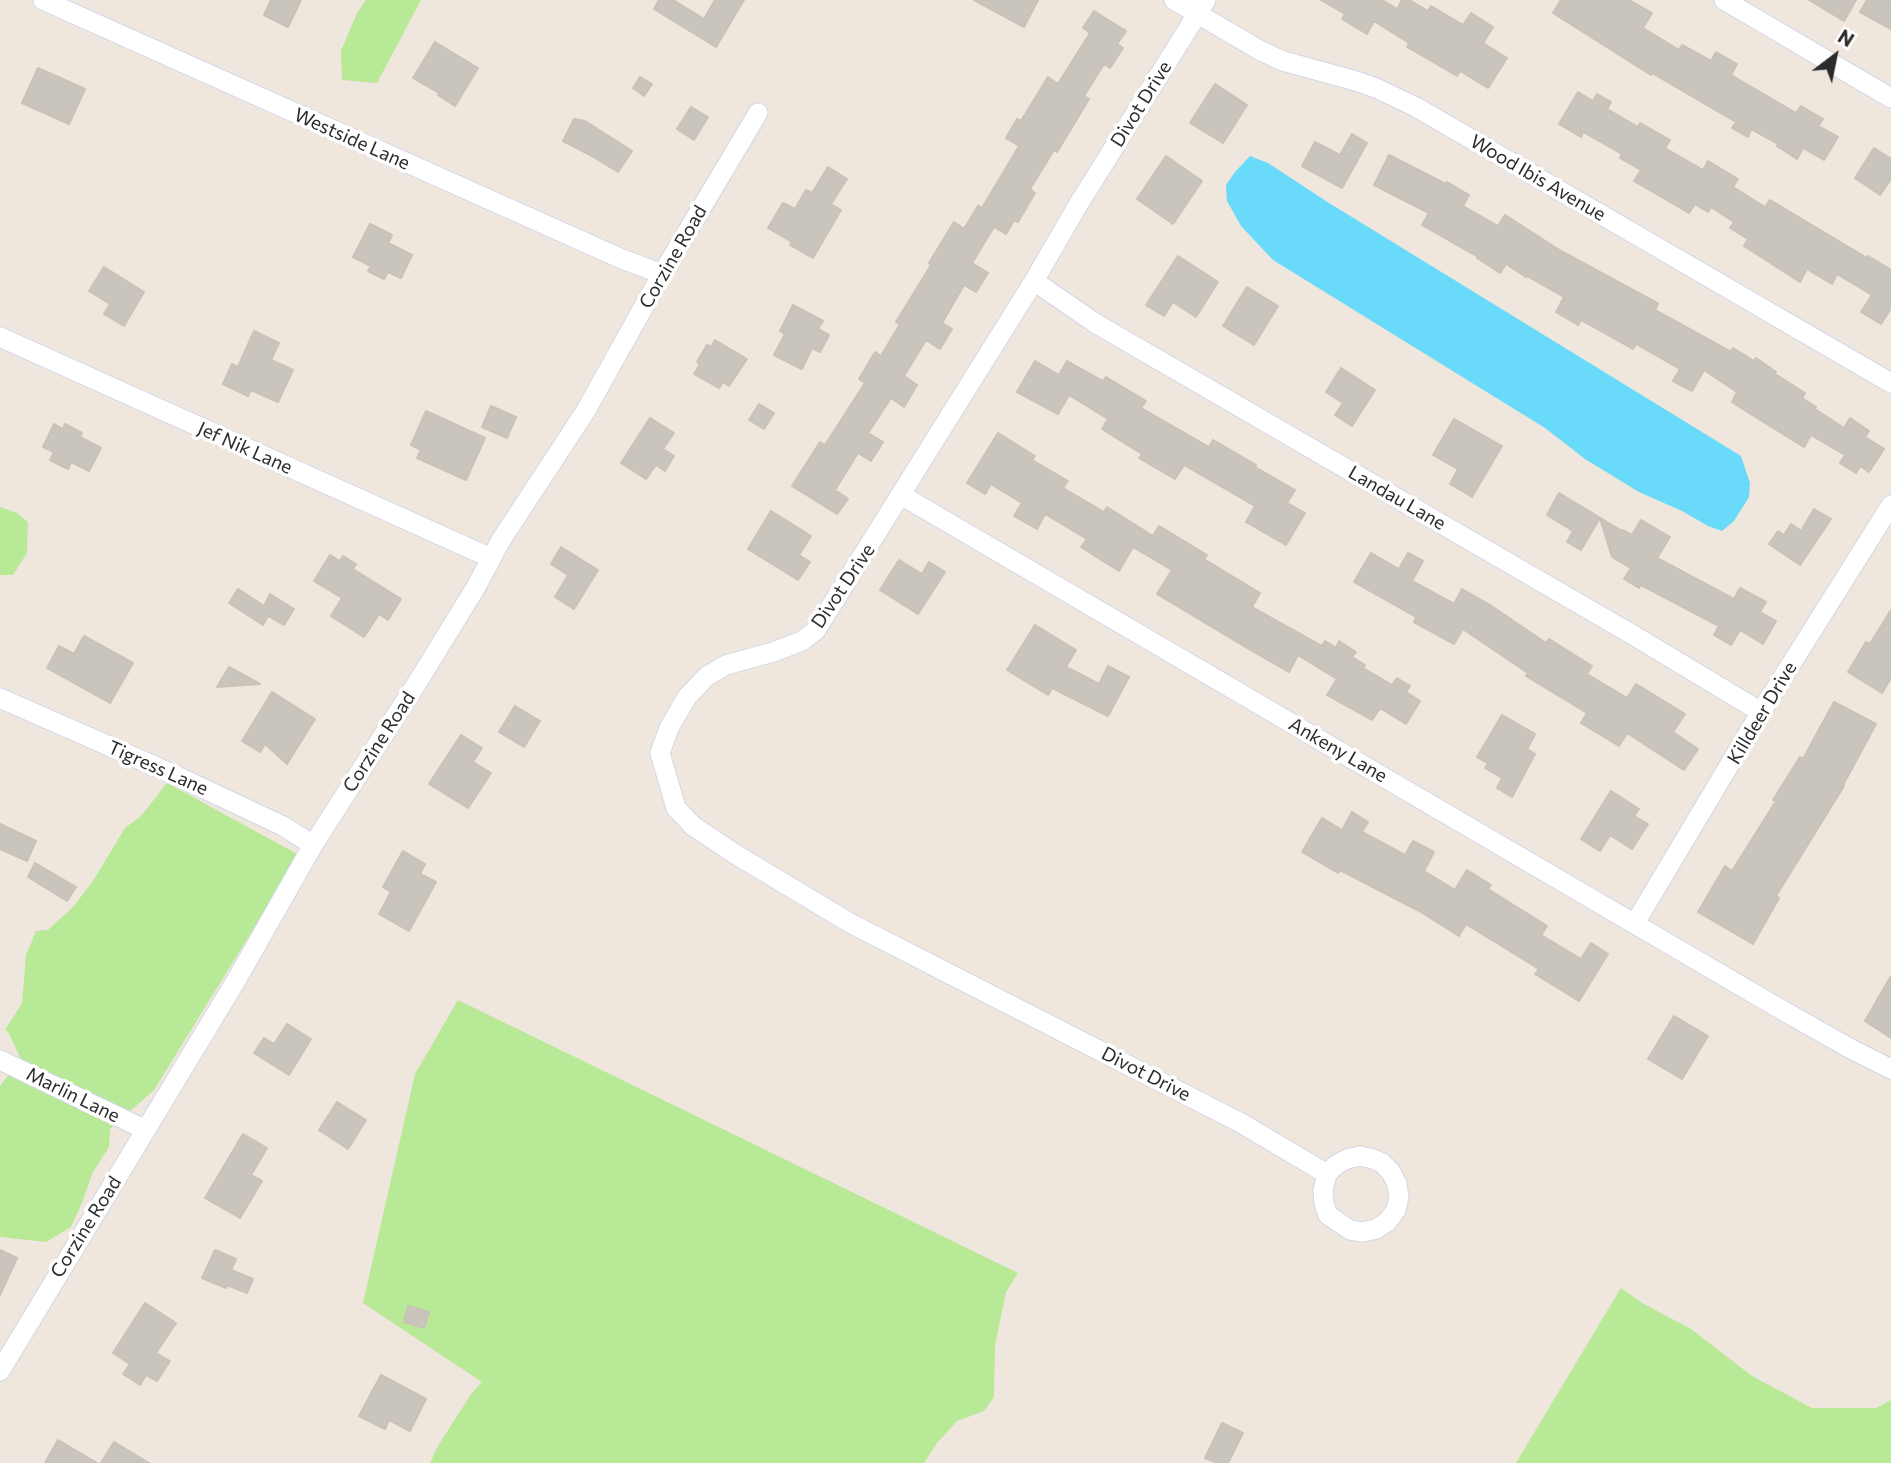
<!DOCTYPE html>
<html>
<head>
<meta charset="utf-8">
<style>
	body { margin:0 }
	#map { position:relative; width:1891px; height:1463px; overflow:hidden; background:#efe6dd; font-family:Commissioner,sans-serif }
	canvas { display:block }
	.north { position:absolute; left:1800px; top:21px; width:70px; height:70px; -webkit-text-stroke:5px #fff; paint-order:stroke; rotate:32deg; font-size:19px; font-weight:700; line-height:28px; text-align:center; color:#2c2c2c }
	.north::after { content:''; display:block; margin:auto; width:24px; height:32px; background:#2c2c2c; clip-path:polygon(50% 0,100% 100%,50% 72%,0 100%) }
</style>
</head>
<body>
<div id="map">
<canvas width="1891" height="1463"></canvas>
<div class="north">N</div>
</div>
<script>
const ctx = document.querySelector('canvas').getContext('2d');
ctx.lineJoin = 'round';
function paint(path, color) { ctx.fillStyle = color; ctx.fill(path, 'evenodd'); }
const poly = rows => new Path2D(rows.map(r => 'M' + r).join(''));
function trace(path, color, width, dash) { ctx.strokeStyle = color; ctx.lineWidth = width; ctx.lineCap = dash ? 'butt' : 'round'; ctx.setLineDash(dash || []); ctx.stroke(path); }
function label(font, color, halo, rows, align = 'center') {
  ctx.font = font + ' Commissioner,sans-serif'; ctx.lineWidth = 7; ctx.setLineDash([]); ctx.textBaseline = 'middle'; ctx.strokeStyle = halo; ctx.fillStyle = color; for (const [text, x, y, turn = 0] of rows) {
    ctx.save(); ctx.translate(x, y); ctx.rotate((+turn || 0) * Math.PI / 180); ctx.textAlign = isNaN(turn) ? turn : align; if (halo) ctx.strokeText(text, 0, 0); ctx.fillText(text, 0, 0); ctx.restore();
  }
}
const green = poly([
	[366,0,421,0,377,83,342,80,341,51,357,13],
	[0,507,17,513,28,522,27,553,13,575,0,575],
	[167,783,299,855,154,1090,110,1129,109,1147,93,1172,83,1200,71,1227,46,1242,0,1237,0,1086,21,1059,8,1032,5,1030,22,1003,26,955,36,931,48,930,73,907,93,881,125,828,141,816],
	[458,1000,1018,1273,1006,1292,995,1345,994,1397,984,1411,957,1421,937,1443,924,1463,430,1463,438,1446,471,1394,482,1382,363,1303,415,1074],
	[1621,1288,1642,1303,1691,1329,1752,1376,1812,1408,1876,1408,1891,1400,1891,1463,1516,1463]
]);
const water = poly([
	[1250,156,1268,163,1329,203,1741,456,1750,483,1749,497,1734,521,1722,531,1708,526,1682,511,1639,492,1585,459,1545,428,1273,260,1241,226,1227,201,1226,185,1235,172]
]);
const building = poly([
	[271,0,301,0,288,27,264,15,271,0],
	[659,0,673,0,704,19,715,0,744,0,716,47,654,9,659,0],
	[974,0,1038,0,1024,27,974,0],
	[1321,0,1382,0,1397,9,1402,0,1409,0,1428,11,1431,6,1463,25,1471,13,1493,27,1483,43,1507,58,1488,88,1460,71,1457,76,1428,59,1407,47,1409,43,1374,21,1367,34,1342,19,1345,14,1321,0],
	[1561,0,1629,0,1652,13,1643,28,1679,50,1682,45,1711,61,1716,52,1737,64,1731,75,1796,113,1801,106,1823,119,1818,126,1838,137,1824,160,1803,148,1797,159,1777,146,1778,144,1751,129,1748,137,1732,128,1736,122,1652,73,1651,75,1553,13,1561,0],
	[1809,0,1856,0,1844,21,1809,0],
	[1867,0,1891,0,1891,29,1860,12,1867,0],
	[1094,11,1126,31,1117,44,1123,48,1110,68,1104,64,1084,96,1089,99,1057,152,1054,150,1030,189,1035,193,1018,222,1014,220,1006,234,994,227,972,263,988,273,976,292,964,285,942,323,952,329,940,349,926,340,904,376,917,385,904,407,891,398,868,433,883,442,871,461,858,453,835,490,848,499,837,514,792,486,820,442,825,445,865,383,859,379,875,352,881,356,900,324,896,322,931,265,929,263,954,222,964,229,978,206,982,208,1019,146,1006,138,1017,119,1021,121,1048,77,1058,84,1090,33,1083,28,1094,11],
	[435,42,478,68,455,106,438,95,439,93,413,78,435,42],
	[38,68,85,89,69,124,22,103,38,68],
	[640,77,652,84,644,96,633,88,640,77],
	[1215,84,1247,105,1223,143,1190,123,1215,84],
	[1578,92,1593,101,1597,94,1611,102,1607,109,1638,127,1640,123,1670,140,1665,148,1703,170,1708,161,1738,179,1733,187,1765,207,1770,200,1867,258,1868,256,1891,270,1891,308,1881,324,1861,312,1872,295,1837,274,1832,284,1807,269,1800,282,1744,246,1748,239,1730,228,1734,222,1711,207,1708,212,1695,204,1689,213,1634,181,1641,170,1620,158,1622,154,1583,132,1581,137,1559,124,1578,92],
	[691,107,708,117,694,140,677,129,691,107],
	[574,119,585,121,632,151,618,172,592,156,563,141,574,119],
	[1352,134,1367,143,1342,188,1302,166,1315,142,1340,155,1352,134],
	[1874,148,1891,159,1891,179,1880,195,1855,178,1874,148],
	[1389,155,1446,184,1447,182,1469,195,1463,206,1498,226,1505,215,1561,251,1657,303,1658,304,1655,310,1731,352,1733,348,1754,361,1756,358,1776,372,1775,374,1805,393,1802,398,1816,407,1815,409,1844,428,1850,418,1869,431,1865,437,1884,449,1869,472,1860,466,1856,473,1840,463,1845,455,1811,435,1804,447,1749,413,1732,402,1737,392,1704,370,1692,391,1673,381,1680,369,1636,344,1633,349,1581,320,1578,325,1556,312,1564,297,1527,276,1526,277,1506,264,1500,273,1477,258,1478,257,1422,225,1429,213,1374,185,1389,155],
	[1166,156,1202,181,1173,224,1137,199,1166,156],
	[828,167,847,179,831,204,841,210,813,258,790,245,792,242,768,228,783,203,795,209,806,190,812,193,828,167],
	[370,224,392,235,388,243,412,255,401,278,388,272,384,279,368,271,371,266,353,257,370,224],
	[1178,256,1218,282,1196,317,1173,302,1164,316,1146,305,1178,256],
	[104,267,144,292,124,326,104,314,110,304,89,291,104,267],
	[1247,287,1278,306,1254,345,1223,326,1247,287],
	[793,305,823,321,818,329,829,335,820,352,812,348,802,369,774,355,785,334,780,331,793,305],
	[254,331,279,343,271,360,293,370,278,402,251,390,248,396,223,384,232,364,238,367,254,331],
	[715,340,747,359,729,386,723,382,719,388,694,374,700,364,697,362,707,345,711,347,715,340],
	[1035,361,1059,375,1067,361,1103,381,1106,377,1146,401,1141,408,1209,447,1213,440,1256,465,1255,467,1295,490,1287,503,1305,513,1286,545,1246,522,1255,506,1184,465,1175,479,1139,458,1142,454,1102,429,1108,419,1069,395,1058,414,1017,392,1035,361],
	[1341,368,1375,390,1352,426,1335,415,1343,403,1326,392,1341,368],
	[759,404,774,413,764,429,749,420,759,404],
	[491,406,516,417,507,438,482,427,491,406],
	[426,411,485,438,466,480,417,458,421,450,411,445,426,411],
	[650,418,674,433,663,449,674,456,665,471,656,465,646,479,621,463,650,418],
	[1454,419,1502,446,1472,497,1450,484,1458,469,1433,455,1454,419],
	[54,424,63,429,65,424,82,433,80,437,101,448,89,471,71,462,68,469,50,460,54,452,43,447,54,424],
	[998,433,1035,456,1032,460,1068,481,1063,488,1104,512,1107,507,1153,536,1159,526,1207,555,1204,559,1260,593,1252,607,1322,646,1325,641,1336,648,1339,641,1356,652,1352,657,1365,665,1363,668,1392,685,1397,678,1410,686,1406,692,1420,701,1406,724,1380,708,1372,720,1327,695,1337,679,1298,655,1289,672,1242,645,1157,594,1172,570,1133,547,1119,571,1081,547,1087,539,1045,514,1037,529,1014,516,1022,503,991,484,985,494,967,483,998,433],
	[1559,493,1622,531,1623,530,1632,535,1641,520,1670,537,1657,558,1734,599,1740,588,1766,602,1760,612,1776,621,1763,644,1740,630,1731,645,1714,635,1719,626,1641,585,1639,588,1624,579,1631,568,1612,557,1600,518,1581,550,1567,542,1573,531,1547,515,1559,493],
	[1814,509,1831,519,1800,565,1769,544,1778,531,1784,535,1791,524,1801,531,1814,509],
	[771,511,811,536,799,555,810,562,798,580,748,549,771,511],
	[561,547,598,570,574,609,555,597,568,575,551,564,561,547],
	[1371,553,1399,569,1408,553,1423,561,1412,581,1454,604,1462,589,1490,605,1546,643,1549,639,1592,666,1587,674,1627,698,1636,684,1685,714,1673,732,1698,749,1684,770,1627,733,1619,746,1581,723,1587,713,1526,676,1528,673,1463,629,1454,644,1414,622,1416,617,1354,582,1371,553],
	[330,555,340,561,343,556,356,564,353,569,401,599,388,620,379,614,364,637,331,616,342,598,314,581,330,555],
	[899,560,922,574,929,562,945,572,918,614,880,590,899,560],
	[238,589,264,606,270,594,294,609,284,625,268,616,263,625,229,603,238,589],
	[1891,610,1891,678,1882,693,1848,672,1866,642,1870,644,1891,610],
	[1035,625,1076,650,1066,667,1099,684,1108,666,1129,677,1108,716,1052,688,1048,695,1007,670,1035,625],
	[84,636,133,663,110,703,47,668,59,646,74,654,84,636],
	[229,667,260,684,217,687,229,667],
	[272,692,315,719,287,764,265,744,260,752,242,741,272,692],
	[1834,702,1876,724,1843,785,1844,786,1776,896,1779,898,1753,944,1698,912,1725,866,1732,871,1776,801,1773,800,1800,757,1803,759,1834,702],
	[515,706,540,721,524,747,499,732,515,706],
	[1502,715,1535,734,1527,749,1535,754,1512,797,1497,788,1502,778,1485,768,1488,763,1477,757,1502,715],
	[461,735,482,748,473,762,491,773,468,808,429,784,461,735],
	[1611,791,1639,809,1634,816,1648,824,1632,849,1610,835,1600,851,1581,839,1611,791],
	[1352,812,1368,822,1362,832,1405,855,1413,841,1434,852,1424,871,1455,890,1467,870,1491,885,1488,889,1547,926,1541,935,1581,959,1591,943,1608,954,1579,1001,1535,974,1539,969,1466,924,1459,936,1421,912,1340,870,1338,873,1302,852,1322,818,1342,830,1352,812],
	[0,824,36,841,27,861,0,849,0,824],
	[403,851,425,864,420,874,436,882,409,931,379,914,391,892,383,887,403,851],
	[35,863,76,887,67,901,28,877,35,863],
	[1891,976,1891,1038,1865,1021,1891,976],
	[1674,1016,1708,1036,1682,1079,1648,1059,1674,1016],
	[287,1024,311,1039,289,1075,254,1053,264,1038,274,1044,287,1024],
	[337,1102,366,1120,348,1149,319,1130,337,1102],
	[243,1134,267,1148,251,1175,262,1181,240,1218,205,1198,243,1134],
	[0,1250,17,1258,0,1295,0,1250],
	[215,1250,236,1259,231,1270,253,1279,247,1293,227,1285,226,1288,202,1278,215,1250],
	[145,1303,176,1323,156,1353,170,1361,157,1381,146,1375,140,1385,123,1374,130,1364,113,1353,145,1303],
	[408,1306,429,1312,424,1328,404,1322,408,1306],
	[381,1375,426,1399,410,1431,389,1420,385,1429,359,1416,381,1375],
	[1222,1423,1243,1433,1228,1463,1217,1463,1205,1458,1222,1423],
	[58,1440,97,1463,45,1463,58,1440],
	[114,1442,149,1463,101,1463,114,1442]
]);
const minor = poly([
	[43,0,622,259,662,274],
	[1174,0,1261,51,1283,61,1356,81,1376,88,1416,107,1891,383],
	[1206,0,1078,205,1034,281,816,630,802,641,773,652,726,665,707,676,687,697,669,728,660,753,676,808,693,826,735,854,850,923,1241,1123,1327,1174],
	[1724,0,1891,98],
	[1034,281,1095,323,1633,635,1761,712],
	[0,337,491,558],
	[901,495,1775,1006,1851,1049,1891,1069],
	[0,698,177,776,283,826,313,845],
	[1635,923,1761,712,1891,505],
	[0,1060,146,1130],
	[1360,1156,1373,1159,1382,1163,1391,1172,1397,1184,1399,1197,1396,1210,1387,1222,1376,1229,1363,1232,1350,1230,1328,1215,1324,1204,1323,1191,1327,1174,1336,1165,1347,1159,1360,1156],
	[0,1371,237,979,313,845,422,675,476,587,501,540,585,412,662,274,758,113]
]);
const streetNames = [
	["Divot Drive",1141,104,-58],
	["Westside Lane",352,139,24],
	["Wood Ibis Avenue",1538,178,30],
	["Corzine Road",673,257,-60],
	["Jef Nik Lane",245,448,24],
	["Landau Lane",1397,498,30],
	["Divot Drive",843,586,-56],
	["Killdeer Drive",1762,713,-59],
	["Corzine Road",379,742,-57],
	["Ankeny Lane",1338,750,30],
	["Tigress Lane",158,768,24],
	["Divot Drive",1146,1074,27],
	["Marlin Lane",73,1095,26],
	["Corzine Road",86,1227,-58]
];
paint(green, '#b7e996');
paint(water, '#69daf9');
paint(building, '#c9c5bc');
trace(building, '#cbc2b7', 2);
trace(minor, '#d2d7e6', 21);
trace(minor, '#fff', 19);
label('19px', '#2c2c2c', '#fff', streetNames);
</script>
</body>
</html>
